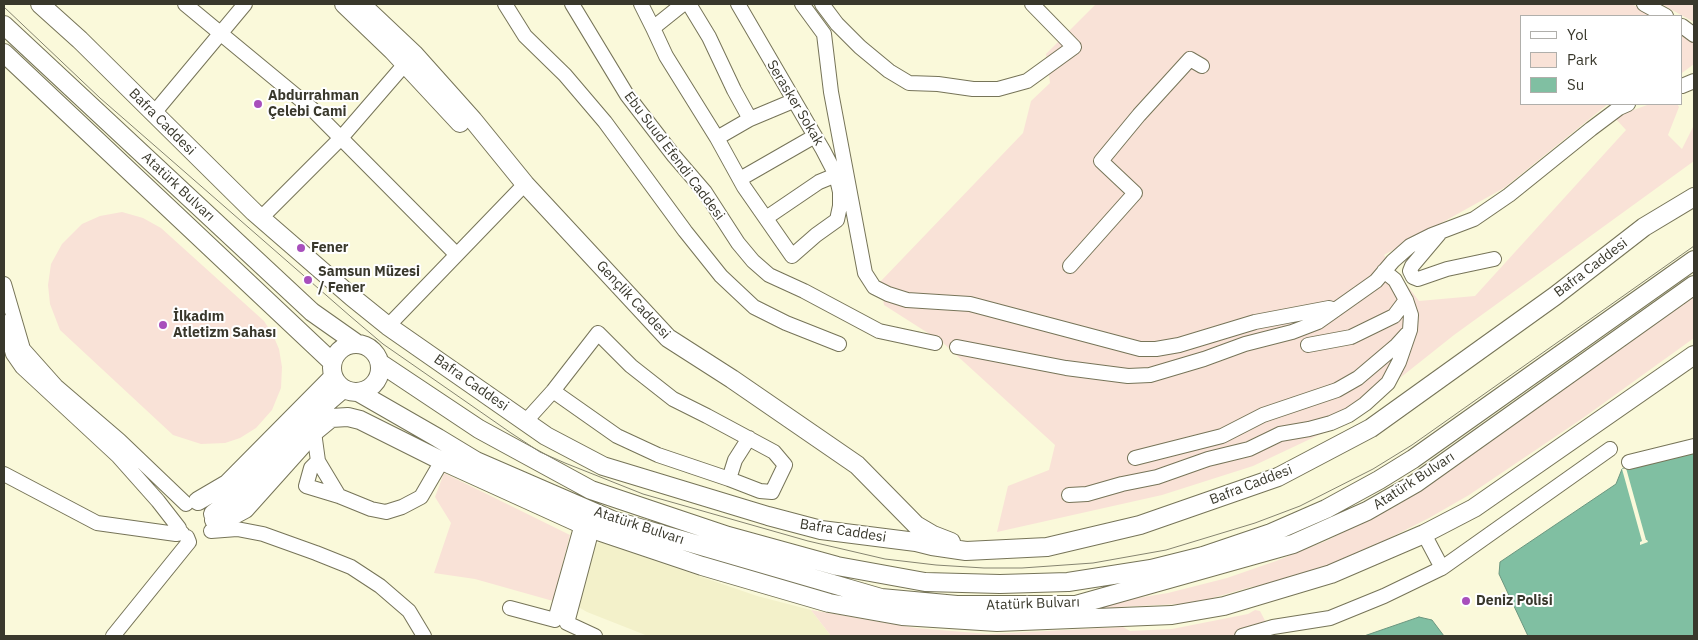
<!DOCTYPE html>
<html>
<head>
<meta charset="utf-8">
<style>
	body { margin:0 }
	#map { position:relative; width:1698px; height:640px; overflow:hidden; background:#faf9da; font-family:"IBM Plex Sans",sans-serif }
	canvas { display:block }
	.frame { position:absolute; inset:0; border:5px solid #39382c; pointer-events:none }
	.legend { position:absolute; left:1520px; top:15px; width:162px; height:90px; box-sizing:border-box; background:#fff; border:1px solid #b0afab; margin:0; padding:6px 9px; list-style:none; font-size:15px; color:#39382c }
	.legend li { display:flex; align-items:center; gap:10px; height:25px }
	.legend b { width:25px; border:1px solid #b0afab }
</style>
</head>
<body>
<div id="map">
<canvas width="1698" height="640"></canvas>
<div class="frame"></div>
<ul class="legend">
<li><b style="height:6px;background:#fff"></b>Yol</li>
<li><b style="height:14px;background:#f9e2d7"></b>Park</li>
<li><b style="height:14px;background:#80bfa2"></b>Su</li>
</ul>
</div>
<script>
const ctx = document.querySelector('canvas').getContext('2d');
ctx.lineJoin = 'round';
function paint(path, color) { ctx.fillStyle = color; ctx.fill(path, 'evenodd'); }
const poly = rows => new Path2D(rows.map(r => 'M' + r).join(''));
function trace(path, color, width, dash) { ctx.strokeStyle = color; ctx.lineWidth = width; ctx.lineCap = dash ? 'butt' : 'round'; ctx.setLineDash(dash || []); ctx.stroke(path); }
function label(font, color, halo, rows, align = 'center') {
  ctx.font = font + ' "IBM Plex Sans",sans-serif'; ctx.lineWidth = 4; ctx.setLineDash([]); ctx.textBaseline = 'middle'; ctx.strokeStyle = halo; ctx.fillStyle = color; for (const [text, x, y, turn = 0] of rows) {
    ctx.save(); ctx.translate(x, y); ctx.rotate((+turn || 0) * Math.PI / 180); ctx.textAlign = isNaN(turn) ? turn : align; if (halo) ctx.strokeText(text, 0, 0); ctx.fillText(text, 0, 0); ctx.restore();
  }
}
const built = poly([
	[600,542,757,596,811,610,831,636,648,636,587,612,575,605,593,546]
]);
const green = poly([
	[1096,4,1631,4,1658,16,1522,16,1522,104,1608,104,1504,188,1384,255,1419,301,1475,296,1626,130,1614,117,1650,104,1677,104,1679,107,1668,135,1682,149,1694,125,1694,161,1454,335,1342,424,1253,466,1162,495,997,532,1008,486,1049,470,1055,445,942,342,884,305,880,282,1023,133,1031,101,1050,83,1046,54],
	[1661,4,1694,4,1694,22],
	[1682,31,1694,41,1694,64,1682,73],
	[122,212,143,218,161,228,264,321,273,335,279,349,282,367,281,388,272,410,256,428,240,438,225,443,201,444,173,435,60,330,50,304,48,285,51,264,62,244,82,224,100,216],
	[1694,297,1694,338,1583,418,1469,495,1429,518,1366,550,1319,569,1268,585,1251,587,1209,599,1180,604,1120,607,1112,611,879,606,826,595,875,602,1106,603,1168,593,1227,578,1276,561,1326,541,1375,516,1427,485],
	[444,473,570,535,553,601,475,579,434,573,451,523,435,497],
	[811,610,916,628,988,634,1123,627,1130,631,1172,629,1248,614,1255,610,1260,611,1273,636,831,636]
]);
const water = poly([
	[1691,450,1694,455,1694,636,1528,636,1499,574,1500,562,1616,484,1622,469,1691,450],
	[1419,617,1432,620,1444,636,1364,636,1419,617]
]);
const pier = poly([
	[1626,468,1646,540,1647,540,1648,542,1640,545,1640,542,1642,541,1622,469]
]);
const minor = poly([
	[185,4,312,109,456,254],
	[505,4,525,36,565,75,605,122,685,231,721,276,754,307,786,323,839,344],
	[572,4,627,95,674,156,705,192,738,243,753,261,769,275,804,291,879,331,935,343],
	[641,4,653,28],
	[683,4,653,28,666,56,717,138,744,187,792,256,816,235,837,220,840,206,840,192,836,175,823,150,738,4],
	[689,4,709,37,734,90,750,119],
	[802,4,824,34,831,92,865,273,874,287,888,294,907,300,970,304,1140,349,1156,349,1179,345,1255,322,1329,308,1335,310],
	[822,4,837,24,860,47,889,71,909,83,938,84,973,89,998,89,1027,81,1074,47,1032,4],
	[1644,4,1666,16],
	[1682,26,1694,35],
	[1682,86,1694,81],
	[154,113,245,4],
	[717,138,750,119,793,101],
	[740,179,815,136],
	[261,218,341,138,405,64],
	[766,218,819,182,836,175],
	[1439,234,1412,266,1410,271,1413,277,1418,279,1447,269,1494,259],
	[1070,266,1135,193,1101,161,1139,115,1190,59,1202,66],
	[4,284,23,349,56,386,119,440,186,504],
	[4,322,13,354,22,367,118,456,158,501,179,528],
	[388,326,525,184],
	[1308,345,1351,337,1394,316,1406,300],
	[957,347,1066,368,1128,376,1150,375,1204,359,1245,344,1292,332,1318,322,1376,281,1393,261,1410,246,1432,235,1474,219,1509,195,1591,129,1619,108,1628,104],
	[553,391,617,436,658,455,729,479],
	[525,422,553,391,598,333,631,366,673,399,707,416,774,452,785,465,772,492,760,491,729,479,735,460,749,438],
	[314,432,318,461,339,496,371,509,386,512,402,507,421,497,439,466,438,459],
	[1135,458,1222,436,1263,415,1337,390,1358,378,1397,345,1407,334],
	[318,461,311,468,306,486,339,496],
	[1629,462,1694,446],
	[4,474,97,523,176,534,182,533],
	[1069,495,1087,494,1122,484,1157,477,1208,459,1249,449,1280,434,1309,429,1331,423,1349,415,1365,404,1388,383,1399,362,1410,330,1411,315,1406,300,1395,280,1384,271],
	[592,529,567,623,595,636],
	[211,531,237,529,263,534,316,553,351,567,380,586,409,611,424,636],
	[1424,534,1442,568],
	[510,608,555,620,582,524],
	[113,636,189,542,187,537],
	[1242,636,1273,627,1330,618,1384,596,1442,568,1610,449]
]);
const major = poly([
	[40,4,80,40,254,212,352,297,388,326,546,436,603,466,768,516,821,530,916,542,932,546,966,551,1047,547,1140,525,1278,477,1371,428,1555,296,1644,227,1694,197],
	[344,4,393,51,460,123],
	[361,4,414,54,473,120,525,184,668,338,732,379,857,465,916,525,933,535,951,542],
	[4,25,312,312,356,343],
	[4,53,332,362],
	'332 368a24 24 0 1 1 48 0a24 24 0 1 1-48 0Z',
	[380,363,479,429,591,490,728,536,837,566,925,582,1000,584,1068,582,1151,569,1203,556,1271,533,1326,509,1379,480,1413,459,1694,260],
	[358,392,438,438,476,461,612,520,881,598,957,605,1076,605,1293,544,1367,511,1416,483,1694,285],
	[198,501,227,484,333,377],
	[213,514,234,498,315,413,343,389],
	[214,520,232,516,245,509,314,432,331,418,348,417,360,420,438,459,592,529,702,566,829,603,902,616,997,622,1172,615,1224,606,1331,574,1424,534,1474,508,1694,355]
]);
const tram = poly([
	[4,7,100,98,350,316,383,344,511,433,540,452,565,463,643,494,808,541,885,559,936,565,984,568,1022,568,1093,563,1166,550,1255,523,1300,506,1373,469,1412,445,1694,246]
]);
const markers = [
	[258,104,5,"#a84fbc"],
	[301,248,5,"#a84fbc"],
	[308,280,5,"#a84fbc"],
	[163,325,5,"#a84fbc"],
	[1466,601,5,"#a84fbc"]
];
const poiNames = [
	["Abdurrahman",268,96],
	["Çelebi Cami",268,112],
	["Fener",311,248],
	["Samsun Müzesi",318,272],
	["/ Fener",318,288],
	["İlkadım",173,317],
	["Atletizm Sahası",173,333],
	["Deniz Polisi",1476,601]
];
const streetNames = [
	["Serasker Sokak",795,103,59],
	["Bafra Caddesi",162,122,45],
	["Ebu Suud Efendi Caddesi",674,156,53],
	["Atatürk Bulvarı",178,187,43],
	["Bafra Caddesi",1591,268,-37],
	["Gençlik Caddesi",633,300,47],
	["Bafra Caddesi",471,383,35],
	["Atatürk Bulvarı",1414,481,-33],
	["Bafra Caddesi",1251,485,-21],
	["Atatürk Bulvarı",639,526,18],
	["Bafra Caddesi",843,531,9],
	["Atatürk Bulvarı",1033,604,-2]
];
paint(built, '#f3f1ca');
paint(green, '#f9e2d7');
paint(water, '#80bfa2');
trace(water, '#6b967f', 1);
paint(pier, '#faf9da');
trace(minor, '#767458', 16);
trace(major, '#767458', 20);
trace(minor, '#fff', 14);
trace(major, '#fff', 18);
trace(tram, '#858470', 1);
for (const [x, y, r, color] of markers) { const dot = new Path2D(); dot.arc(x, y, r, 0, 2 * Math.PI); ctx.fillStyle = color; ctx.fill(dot); trace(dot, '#fff', 2); }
label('bold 14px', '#39382c', '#fff', poiNames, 'left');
label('14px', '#39382c', '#fff', streetNames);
</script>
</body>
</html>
